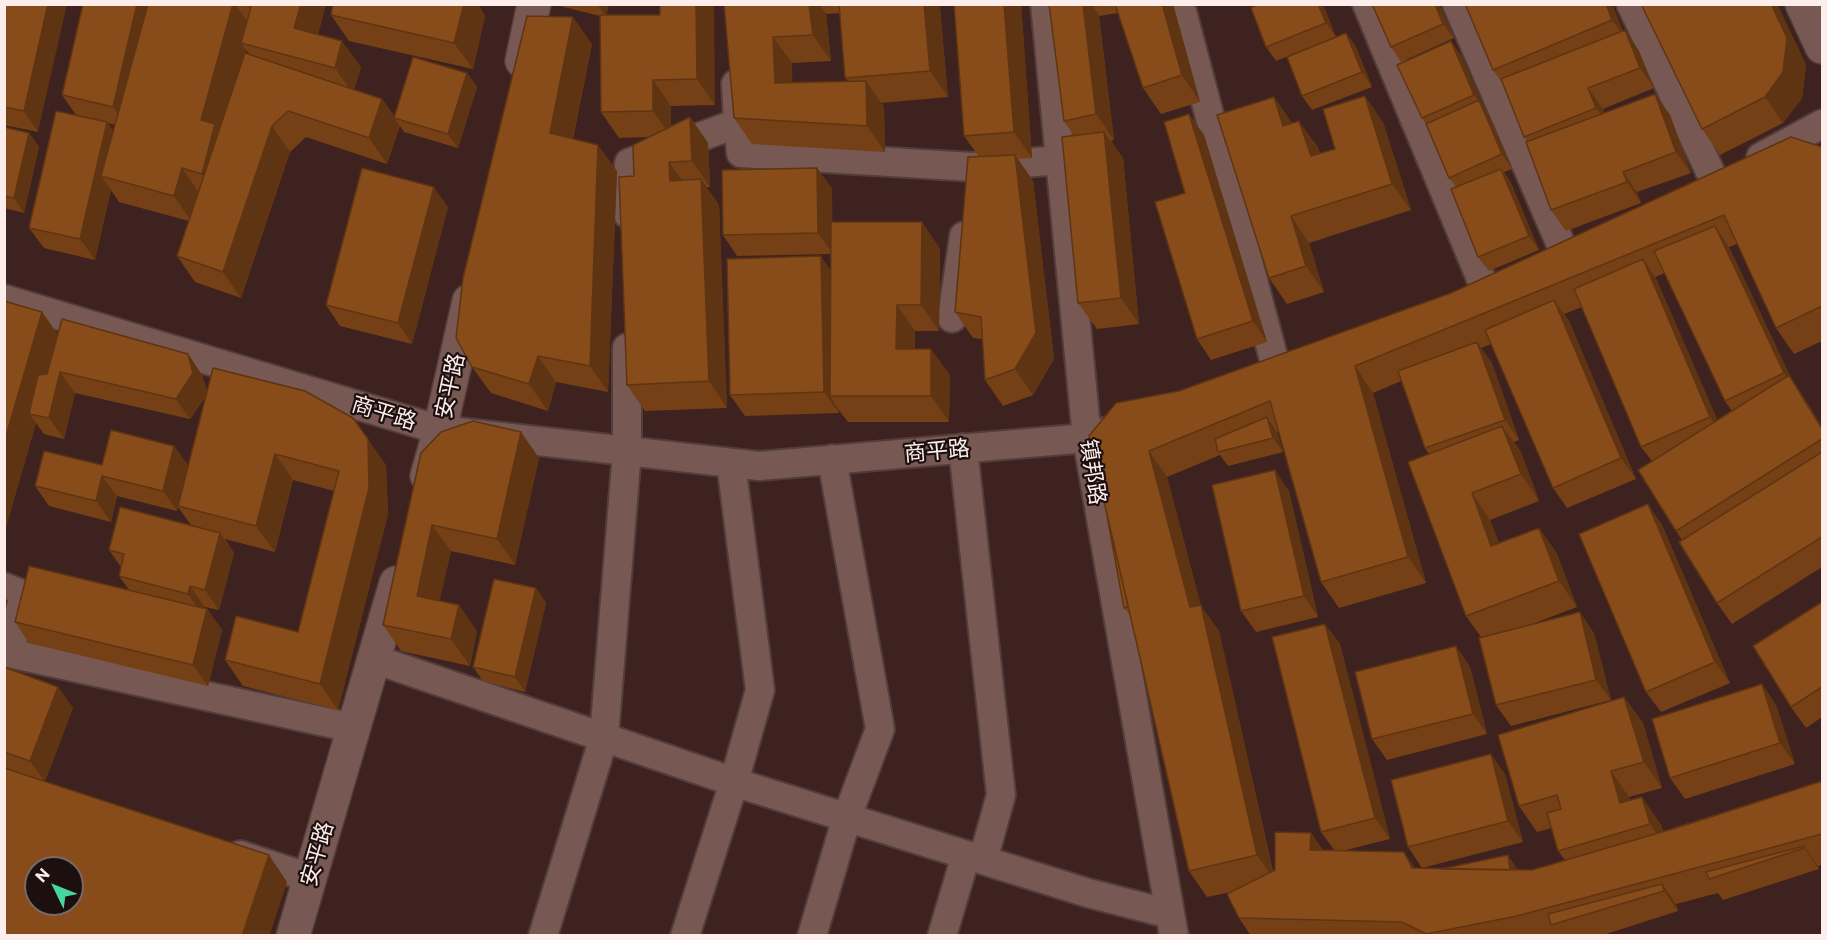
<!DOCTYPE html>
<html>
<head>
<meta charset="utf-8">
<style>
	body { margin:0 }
	#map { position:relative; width:1827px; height:940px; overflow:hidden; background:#3d221f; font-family:Commissioner,sans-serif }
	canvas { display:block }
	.frame { position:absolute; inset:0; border:6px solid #fdeeec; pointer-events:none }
	.north { position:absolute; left:24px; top:856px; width:60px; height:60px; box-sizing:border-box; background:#1c100e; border:2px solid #766967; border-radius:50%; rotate:313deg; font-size:16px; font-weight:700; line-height:24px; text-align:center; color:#fdeeec }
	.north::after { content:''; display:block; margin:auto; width:21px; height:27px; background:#48d49d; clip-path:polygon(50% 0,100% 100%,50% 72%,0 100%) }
</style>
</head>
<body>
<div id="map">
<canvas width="1827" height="940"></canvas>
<div class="frame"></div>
<div class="north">N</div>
</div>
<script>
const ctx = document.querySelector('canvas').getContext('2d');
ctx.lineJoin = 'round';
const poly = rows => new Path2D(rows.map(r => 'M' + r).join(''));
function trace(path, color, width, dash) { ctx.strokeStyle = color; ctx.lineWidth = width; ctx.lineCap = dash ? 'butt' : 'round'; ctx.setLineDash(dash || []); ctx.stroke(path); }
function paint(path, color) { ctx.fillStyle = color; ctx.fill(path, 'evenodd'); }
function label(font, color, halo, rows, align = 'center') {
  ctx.font = font + ' Commissioner,"Noto Sans SC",sans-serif'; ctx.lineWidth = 4.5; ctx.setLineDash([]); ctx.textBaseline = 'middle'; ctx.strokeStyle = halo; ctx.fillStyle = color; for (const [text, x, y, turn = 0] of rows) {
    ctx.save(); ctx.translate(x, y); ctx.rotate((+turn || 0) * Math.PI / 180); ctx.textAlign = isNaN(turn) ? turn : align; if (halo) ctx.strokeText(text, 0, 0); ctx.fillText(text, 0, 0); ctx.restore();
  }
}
const minor = poly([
	[1045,4,1087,438,1174,936],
	[1180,4,1278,375],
	[1367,4,1491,303],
	[1457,4,1568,261],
	[1631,4,1715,182],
	[738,123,741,153,973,167,1060,160],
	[1761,157,1822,124],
	[628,214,629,163,738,123,736,84],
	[4,299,440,430,627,451,759,466,1087,438,1127,425],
	[952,318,964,236],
	[963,448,1001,795,983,860],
	[4,587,24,595,9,653,353,728],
	[374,659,746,786,1088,893,1170,914],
	[240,855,310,878],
	[543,936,604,737,627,451,627,348],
	[685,936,734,782,760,690,731,463],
	[812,936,847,817,880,729,832,459],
	[942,936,966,855]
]);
const tertiary = poly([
	[1802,4,1822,47],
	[522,61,534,4],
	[427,476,440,430,469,301],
	[293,936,396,583]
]);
const wall = poly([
	[4,4,38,132,4,125],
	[83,4,326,4,318,34,361,67,354,90,382,99,394,116,467,73,477,87,458,148,404,132,400,126,387,164,306,137,290,152,241,298,195,282,177,256,189,221,119,202,111,190,95,260,44,248,29,228,76,115,62,95],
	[246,50,249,54,241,66],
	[108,123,115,125,113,131],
	[333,4,478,4,485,16,473,69,349,41,331,15],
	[552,4,609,4,606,15,660,15,715,105,671,106,671,126,690,117,708,143,710,187,706,187,719,205,727,408,645,411,627,385,634,176,648,137,619,138,601,112,600,16],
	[724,4,938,4,940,8,948,97,881,103,884,107,885,152,752,144,734,118],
	[840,13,845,78,848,81,792,82,792,63,831,61,826,14],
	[954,4,1021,4,1032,158,1018,159,1033,181,1054,359,1033,395,1003,406,985,380,982,339,973,338,955,312,979,157,964,136],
	[1049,4,1173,4,1200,102,1161,114,1143,88,1118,13,1099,16,1114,140,1111,141,1123,158,1139,324,1097,329,1078,303,1074,135,1064,121],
	[1258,4,1323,4,1336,37,1276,61,1266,47],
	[1372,4,1439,4,1454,38,1401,62,1391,47],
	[1470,4,1612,4,1623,31,1625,30,1639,51,1654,88,1603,109,1604,113,1655,94,1670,115,1691,173,1637,192,1641,203,1566,231,1551,210,1527,141,1524,137,1505,87,1493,70],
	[1641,4,1777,4,1806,65,1802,98,1783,123,1720,155,1702,129],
	[1346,33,1356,47,1372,87,1312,110,1302,96],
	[592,44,573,139,617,171,608,392,556,382,548,411,491,393,472,367],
	[1461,55,1483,106,1489,115,1512,169,1504,172,1511,183,1539,250,1489,271,1478,257,1456,187,1449,178,1426,124,1422,118],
	[1274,97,1292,123,1318,147,1320,154,1335,149,1383,122,1411,210,1309,243,1324,292,1287,304,1269,278],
	[1189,114,1204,135,1267,342,1211,360,1197,339,1185,193],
	[4,127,29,133,39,147,24,213,4,208],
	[1822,147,1822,341,1794,354,1776,328,1737,244,1729,247,1791,378,1803,396,1822,427,1822,567,1732,624,1717,603,1682,540,1676,531,1652,461,1641,447,1582,307,1564,314,1569,321,1636,479,1567,508,1553,488,1491,344,1481,348,1492,363,1519,440,1514,442,1521,452,1539,501,1490,520,1499,543,1539,528,1557,554,1577,607,1532,624,1594,633,1611,700,1511,726,1496,705,1481,637,1466,616,1429,454,1425,448,1401,381,1373,393,1426,583,1339,608,1321,582,1279,431,1277,432,1283,452,1228,466,1220,455,1167,477,1201,606,1219,631,1273,871,1311,833,1323,850,1335,851,1321,832,1325,624,1340,644,1390,839,1342,851,1415,868,1532,870,1565,860,1558,851,1552,828,1537,832,1519,806,1624,697,1643,723,1662,788,1629,797,1630,800,1660,823,1663,831,1822,781,1822,865,1818,866,1819,869,1723,900,1718,893,1676,904,1678,911,1600,936,1251,936,1239,918,1231,892,1207,897,1189,871,1131,616,1124,608,1106,510,1179,391,1451,293],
	[1665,273,1725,401,1732,411,1717,420,1655,277],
	[832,188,832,222,922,222,940,249,939,331,915,331,915,349,950,375,949,422,848,422,838,409,839,413,745,416,730,395,831,270,831,254,737,256,723,235],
	[448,207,412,344,340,326,326,305],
	[4,301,42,312,58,335,188,354,202,375,207,391,386,465,388,514,338,710,243,686,225,660,298,632,334,491,293,480,275,552,225,539,234,553,219,610,205,607,204,609,207,609,222,630,208,686,29,643,15,622,129,590,119,576,121,567,109,550,191,525,178,507,177,511,117,496,111,522,49,506,35,486,102,465,188,465,206,396,190,419,75,393,64,439,44,434,36,423,4,534],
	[421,453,539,458,515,565,451,551,439,601,477,631,470,666,401,651,383,625],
	[1289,491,1318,617,1256,632,1241,611],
	[1662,525,1730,683,1661,712,1646,692],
	[536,588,546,603,525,692,483,681,473,667],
	[1822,602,1822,717,1806,728,1791,707],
	[1456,646,1470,667,1487,734,1387,760,1372,739],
	[4,667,58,687,73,708,45,781,287,882,269,936,4,936],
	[1762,684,1776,705,1795,764,1685,799,1670,778],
	[1505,774,1523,842,1422,868,1408,847]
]);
const shadedWall = poly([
	[48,4,67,4,38,132,24,111],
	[137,4,150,4,127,128,113,107],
	[233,4,235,4,252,28,241,43,246,50,222,134,220,200,202,174,201,120],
	[301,4,326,4,313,54,294,28],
	[464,4,478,4,485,16,473,69,454,43],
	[597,4,609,4,606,17],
	[696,4,714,4,715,105,697,79],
	[809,4,819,4,826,14,831,61,813,35],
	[924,4,938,4,940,8,948,97,930,71],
	[1004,4,1021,4,1032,158,1014,132],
	[1083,4,1092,4,1099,16,1114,140,1096,114],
	[1162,4,1173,4,1200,102,1182,75],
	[1318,4,1323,4,1336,37,1326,23],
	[1435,4,1439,4,1454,38,1443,24],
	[1606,4,1612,4,1627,41,1612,20],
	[1771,4,1777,4,1806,65,1802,98,1783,123,1765,97],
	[573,17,592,44,568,160,550,133],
	[1625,30,1639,51,1654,88,1640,68],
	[1346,33,1356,47,1372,87,1362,72],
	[773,37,792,63,793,109,775,83],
	[342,41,361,67,353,94,335,68],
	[1451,41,1461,55,1483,106,1489,115,1512,169,1502,154,1480,103,1474,95],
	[467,73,477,87,458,148,448,134],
	[653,80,671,106,671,137,653,111],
	[866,81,884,107,885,152,867,126],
	[1588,88,1603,109,1611,129,1596,108],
	[1655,94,1670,115,1691,173,1676,152],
	[1365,96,1383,122,1411,210,1392,184],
	[1274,97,1292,123,1283,126],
	[382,99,396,118,394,118,400,126,387,164,369,138],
	[1189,114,1204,135,1267,342,1253,321],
	[690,117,708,143,710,187,692,161],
	[1299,121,1318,147,1329,183,1311,156],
	[107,122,122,143,101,176,111,190,95,260,80,239],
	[272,126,290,152,241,298,223,272],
	[1104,132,1123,158,1139,324,1121,298],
	[29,133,39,147,24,213,14,198],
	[598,145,617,171,608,392,590,366],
	[1015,155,1033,181,1054,359,1033,395,1015,369],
	[669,162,688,188,670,181],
	[182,168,200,194,192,222,174,196],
	[817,168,832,188,833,254,818,233],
	[1501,169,1511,183,1539,250,1529,236],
	[1623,172,1637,192,1641,203,1627,182],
	[701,179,719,205,727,408,709,381],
	[434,187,448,207,412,344,398,323],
	[1291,216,1309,243,1324,292,1306,266],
	[922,222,940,249,939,331,921,305],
	[1715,226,1729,247,1791,378,1803,396,1822,427,1822,429,1784,373],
	[821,256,835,277,830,396,838,409,839,413,824,392],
	[1643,259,1657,280,1725,437,1710,417],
	[1554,300,1569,321,1636,479,1621,458],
	[897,305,915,331,914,376,896,349],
	[42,312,60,338,38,416,29,414,36,423,4,534,4,443],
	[1477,342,1492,363,1519,440,1505,420],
	[931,349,950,375,949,422,931,396],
	[188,354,202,375,207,393,190,419,176,399],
	[538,356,556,382,548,411,529,384],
	[1355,366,1373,393,1426,583,1408,557],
	[60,372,75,393,64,439,49,418],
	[1267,417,1277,432,1283,452,1273,438],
	[353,418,386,465,388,514,338,710,320,684],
	[1502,426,1521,452,1539,501,1521,474],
	[521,432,539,458,515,565,497,539],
	[174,446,189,466,177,511,163,491],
	[1149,451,1167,477,1201,606,1219,631,1275,881,1257,855],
	[275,454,293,480,275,552,256,526],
	[1275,470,1289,491,1318,617,1304,596],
	[102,476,117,496,111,522,96,501],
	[1472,493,1490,520,1510,572,1491,546],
	[1648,504,1662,525,1730,683,1715,662],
	[432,525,451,551,435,622,417,596],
	[1539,528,1557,554,1577,607,1559,581],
	[220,533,234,553,219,610,205,590],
	[190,586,205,607,202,615,188,594],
	[536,588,546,603,525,692,515,677],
	[4,596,8,601,4,614],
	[459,605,477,631,470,666,451,639],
	[207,609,222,630,208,686,193,665],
	[1580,612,1594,633,1611,700,1596,680],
	[1325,624,1340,644,1390,839,1375,818],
	[1456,646,1470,667,1487,734,1473,714],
	[1762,684,1776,705,1795,764,1780,743],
	[58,687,73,708,45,782,30,761],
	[1624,697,1643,723,1662,788,1644,762],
	[1491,754,1505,774,1523,842,1508,821],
	[1611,771,1629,797,1638,829,1620,803],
	[1642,797,1660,823,1669,850,1650,824],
	[1311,833,1329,859,1310,850],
	[1804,846,1818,866,1819,869,1804,848],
	[1404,852,1422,878,1412,868],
	[269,855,287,882,269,936,242,936],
	[1508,855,1522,876,1511,875],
	[1662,884,1676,904,1678,911,1664,891]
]);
const building = poly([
	[4,4,48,4,24,111,4,107,4,4],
	[83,4,137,4,113,107,62,95,83,4],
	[148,4,233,4,201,120,215,124,202,174,182,168,174,196,101,176,148,4],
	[242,4,301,4,294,28,342,41,335,68,241,43,251,7,242,4],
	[333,4,464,4,454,43,331,15,333,4],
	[660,4,696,4,697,79,653,80,653,111,601,112,600,15,660,15,660,4],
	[724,4,809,4,813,35,773,37,775,83,866,81,867,126,734,118,724,4],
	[839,4,924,4,930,71,845,78,839,4],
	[954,4,1004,4,1014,132,964,136,954,4],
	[1049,4,1083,4,1096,114,1064,121,1049,4],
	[1115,4,1162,4,1182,75,1143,88,1115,4],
	[1258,4,1318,4,1326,23,1266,47,1251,8,1258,4],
	[1372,4,1435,4,1443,24,1391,47,1372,4],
	[1470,4,1606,4,1612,20,1493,70,1466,6,1470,4],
	[1641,4,1771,4,1787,38,1783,72,1765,97,1702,129,1641,4],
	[527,16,573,17,550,133,598,145,590,366,538,356,529,384,472,367,456,338,463,278,527,16],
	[1625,30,1640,68,1588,88,1596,108,1524,137,1501,79,1625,30],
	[1346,33,1362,72,1302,96,1287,57,1346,33],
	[1451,41,1474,95,1422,118,1397,65,1451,41],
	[245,53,382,99,369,138,288,111,272,126,223,272,177,256,245,53],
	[413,57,467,73,448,134,394,118,413,57],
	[1655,94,1676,152,1623,172,1627,182,1551,210,1526,142,1655,94],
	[1365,96,1392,184,1291,216,1306,266,1269,278,1217,115,1274,97,1283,126,1299,121,1311,156,1335,149,1323,109,1365,96],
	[1479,100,1502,154,1449,178,1426,124,1479,100],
	[56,111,107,122,80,239,29,228,56,111],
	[1189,114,1253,321,1197,339,1155,202,1185,193,1164,122,1189,114],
	[690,117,692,161,669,162,670,181,701,179,709,381,627,385,619,177,634,176,633,145,690,117],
	[4,127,29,133,14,198,4,196,4,127],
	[1104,132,1121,298,1078,303,1062,137,1104,132],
	[1791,137,1822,147,1822,306,1776,328,1724,215,1355,366,1408,557,1321,582,1270,401,1149,451,1190,607,1201,605,1257,855,1189,871,1089,436,1116,403,1179,391,1451,293,1791,137],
	[1015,155,1036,333,1015,369,985,380,981,317,955,312,968,157,1015,155],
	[362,168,434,187,398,323,326,305,362,168],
	[817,168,818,233,723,235,722,170,817,168],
	[1501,169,1529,236,1478,257,1451,189,1501,169],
	[831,222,922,222,921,305,897,305,896,349,931,349,931,396,830,396,831,222],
	[1715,226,1784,373,1725,401,1654,251,1715,226],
	[821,256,824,392,730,395,727,259,821,256],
	[1643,259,1710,417,1641,447,1574,289,1643,259],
	[1554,300,1621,458,1553,488,1485,330,1554,300],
	[4,301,42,312,4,443,4,301],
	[62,319,188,354,193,373,176,399,60,372,49,418,29,414,38,375,47,374,62,319],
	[1477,342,1505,420,1425,448,1398,371,1477,342],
	[213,368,305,391,353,418,368,439,369,488,320,684,225,660,236,616,298,632,339,471,275,454,256,526,178,506,213,368],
	[1789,375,1822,429,1822,439,1676,531,1638,470,1789,375],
	[1267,417,1273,438,1218,452,1215,439,1267,417],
	[473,421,521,432,497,539,432,525,417,596,459,605,451,639,383,625,421,453,441,432,473,421],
	[1502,426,1521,474,1472,493,1491,546,1539,528,1559,581,1466,616,1408,462,1502,426],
	[111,430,174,446,163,491,102,476,96,501,35,486,44,451,102,465,111,430],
	[1822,452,1822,537,1717,603,1679,542,1822,452],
	[1275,470,1304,596,1241,611,1212,485,1275,470],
	[1648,504,1715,662,1646,692,1579,534,1648,504],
	[120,507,220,533,205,590,190,586,188,594,119,576,124,554,109,550,120,507],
	[1106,510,1128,607,1124,608,1106,510],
	[29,566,207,609,193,665,15,622,29,566],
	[494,579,536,588,515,677,473,667,494,579],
	[1822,602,1822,687,1791,707,1753,646,1822,602],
	[1580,612,1596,680,1496,705,1479,638,1580,612],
	[1325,624,1375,818,1321,832,1272,637,1325,624],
	[1456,646,1473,714,1372,739,1355,672,1456,646],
	[4,667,58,687,30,761,4,752,4,667],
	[1762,684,1780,743,1670,778,1652,719,1762,684],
	[1624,697,1644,762,1611,771,1620,803,1642,797,1650,824,1558,851,1547,813,1561,809,1557,795,1519,806,1498,735,1624,697],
	[1491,754,1508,821,1408,847,1391,780,1491,754],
	[4,768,269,855,242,936,4,936,4,768],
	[36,868,72,868,72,904,36,904,36,868],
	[1822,781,1822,834,1517,916,1426,934,1402,922,1239,918,1227,894,1275,870,1275,832,1311,833,1310,850,1404,852,1412,868,1532,870,1689,824,1822,781],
	[1804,846,1804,848,1709,879,1706,872,1804,846],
	[1508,855,1510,870,1441,869,1508,855],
	[1662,884,1664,891,1551,925,1548,914,1662,884]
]);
const streetNames = [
	["安平路",450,386,-78],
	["商平路",384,413,17],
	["商平路",937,451,-5],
	["镇邦路",1093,472,81],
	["安平路",317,854,-74]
];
trace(minor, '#533d3a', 32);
trace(tertiary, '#533d3a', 36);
trace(minor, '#775853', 28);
trace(tertiary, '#775853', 33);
paint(wall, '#754016');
paint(shadedWall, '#5f3412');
paint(building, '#884b1a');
trace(building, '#5f3412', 1.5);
label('22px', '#fdeeec', '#1c100e', streetNames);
</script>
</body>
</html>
